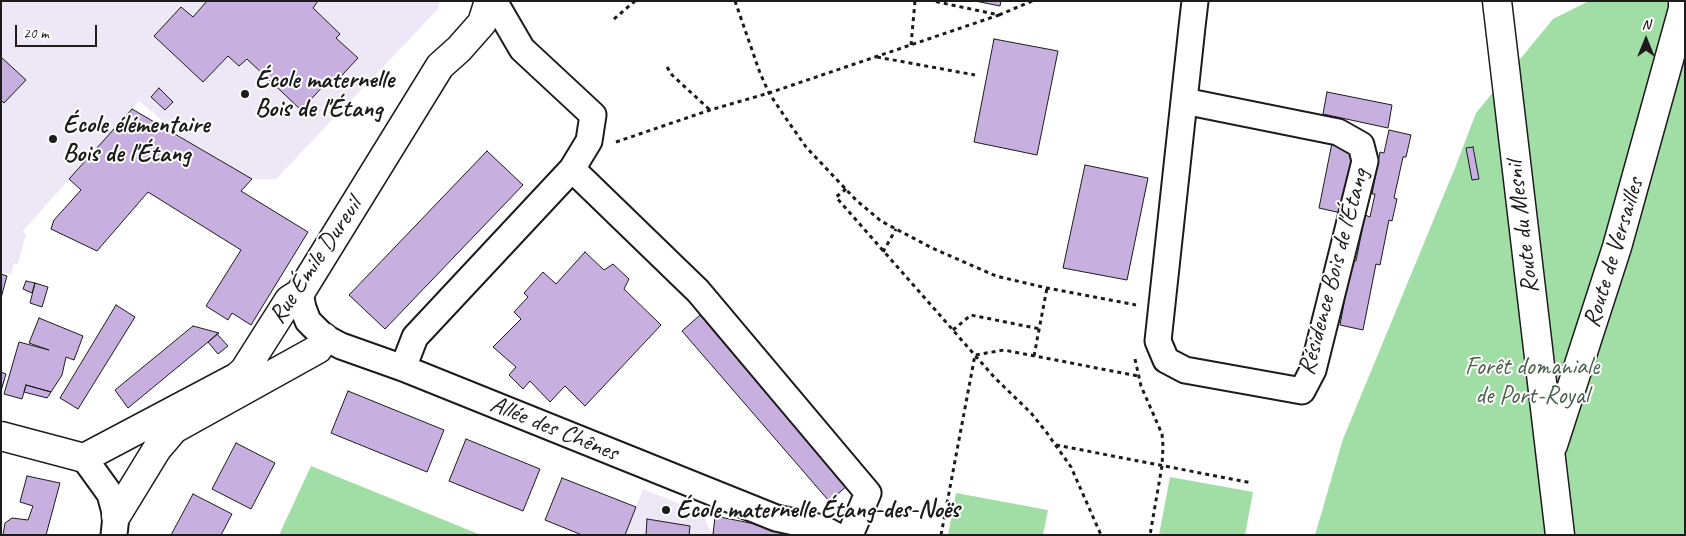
<!DOCTYPE html>
<html>
<head>
<meta charset="utf-8">
<style>
	body { margin:0 }
	#map { position:relative; width:1686px; height:536px; overflow:hidden; background:#fff; font-family:Caveat,sans-serif }
	canvas { display:block }
	.frame { position:absolute; inset:0; border:2px solid #1c1c1c; pointer-events:none }
	.north { position:absolute; left:1621px; top:15px; width:50px; height:50px; -webkit-text-stroke:4px #fff; paint-order:stroke; rotate:0deg; font-size:14px; font-weight:700; line-height:20px; text-align:center; color:#1c1c1c }
	.north::after { content:''; display:block; margin:auto; width:18px; height:22px; background:#1c1c1c; clip-path:polygon(50% 0,100% 100%,50% 72%,0 100%) }
	.scale { position:absolute; left:15px; top:25px; width:82px; height:22px; box-sizing:border-box; border:2px solid #1c1c1c; border-top:0; padding-left:6px; font-size:15px; line-height:18px; white-space:nowrap; color:#1c1c1c; -webkit-text-stroke:4px #fff; paint-order:stroke }
</style>
</head>
<body>
<div id="map">
<canvas width="1686" height="536"></canvas>
<div class="frame"></div>
<div class="north">N</div>
<div class="scale">20 m</div>
</div>
<script>
const ctx = document.querySelector('canvas').getContext('2d');
ctx.lineJoin = 'round';
function paint(path, color) { ctx.fillStyle = color; ctx.fill(path, 'evenodd'); }
const poly = rows => new Path2D(rows.map(r => 'M' + r).join(''));
function trace(path, color, width, dash) { ctx.strokeStyle = color; ctx.lineWidth = width; ctx.lineCap = dash ? 'butt' : 'round'; ctx.setLineDash(dash || []); ctx.stroke(path); }
function label(font, color, halo, rows, align = 'center') {
  ctx.font = font + ' Caveat,sans-serif'; ctx.lineWidth = 4; ctx.setLineDash([]); ctx.textBaseline = 'middle'; ctx.strokeStyle = halo; ctx.fillStyle = color; for (const [text, x, y, turn = 0] of rows) {
    ctx.save(); ctx.translate(x, y); ctx.rotate((+turn || 0) * Math.PI / 180); ctx.textAlign = isNaN(turn) ? turn : align; if (halo) ctx.strokeText(text, 0, 0); ctx.fillText(text, 0, 0); ctx.restore();
  }
}
const built = poly([
	[1,1,440,1,438,9,276,179,252,179,186,140,139,101,22,232,26,234,18,264,14,263,11,275,1,272],
	[643,489,703,513,707,524,711,531,715,532,739,523,797,535,625,535]
]);
const green = poly([
	[1589,1,1685,1,1685,535,1315,535,1343,439,1455,168,1476,113,1553,19],
	[311,466,481,535,279,535],
	[1170,477,1253,492,1245,535,1159,535],
	[956,493,1048,510,1043,535,948,535]
]);
const building = poly([
	[207,1,318,1,313,8,340,34,336,38,358,58,332,86,327,82,301,110,247,59,239,66,228,56,203,82,154,36,181,7,193,17,207,1],
	[975,1,1001,1,1000,6,975,1],
	[994,39,1058,51,1037,155,974,142,994,39],
	[1,57,26,80,4,103,1,100,1,57],
	[159,88,173,102,165,110,151,97,159,88],
	[1327,92,1392,105,1388,128,1323,114,1327,92],
	[132,109,252,179,241,191,308,232,251,325,232,313,228,320,206,306,241,250,148,192,97,251,51,229,54,220,81,190,69,179,132,109],
	[1389,130,1411,135,1406,157,1403,157,1394,198,1397,199,1392,221,1389,220,1380,265,1376,264,1363,330,1340,325,1352,260,1356,261,1365,215,1370,217,1375,194,1372,194,1380,152,1384,153,1389,130],
	[1332,143,1355,147,1341,213,1319,208,1332,143],
	[1473,147,1479,179,1472,180,1466,148,1473,147],
	[487,151,523,185,385,329,349,295,487,151],
	[1085,165,1148,178,1127,280,1063,268,1085,165],
	[585,252,604,270,613,264,629,279,624,289,661,325,585,406,565,386,550,402,530,381,523,389,509,375,516,367,493,347,521,319,514,312,528,297,524,293,543,272,556,284,585,252],
	[1,274,7,276,1,298,1,274],
	[26,281,35,283,32,293,23,289,26,281],
	[35,283,48,287,42,307,30,303,35,283],
	[116,305,135,317,78,409,60,398,116,305],
	[700,315,765,392,766,392,831,469,832,468,847,486,829,501,682,331,700,315],
	[39,318,83,336,74,360,66,357,62,375,51,392,26,385,22,399,4,394,19,342,49,350,29,343,39,318],
	[193,326,219,333,128,408,115,390,193,326],
	[217,334,228,346,218,354,208,342,217,334],
	[1,372,6,374,1,391,1,372],
	[26,385,51,392,47,398,24,392,26,385],
	[348,391,444,430,427,472,331,433,348,391],
	[466,439,540,469,523,511,449,481,466,439],
	[236,443,275,463,251,509,212,489,236,443],
	[27,476,60,483,46,535,3,535,5,523,12,518,28,520,33,506,20,502,27,476],
	[562,478,636,507,625,535,582,535,545,520,562,478],
	[193,494,232,514,221,535,171,535,193,494],
	[715,516,765,526,794,535,713,535,715,516],
	[647,519,690,526,689,535,646,535,647,519]
]);
const path = poly([
	[735,1,760,73,769,93,785,117,806,147,856,200,881,221,932,248,996,276,1047,288,1136,305],
	[999,15,1032,1],
	[614,19,635,1],
	[911,45,915,1],
	[877,57,975,75],
	[667,67,672,75,710,110],
	[616,142,710,110,769,93,999,15,933,1],
	[846,189,836,197,995,378,1031,413,1047,433,1071,467,1101,535],
	[883,252,896,229],
	[953,330,971,315,1040,329],
	[1034,356,1047,288],
	[1135,359,1141,386,1162,434,1163,446,1162,466,1150,535],
	[1056,445,1252,483],
	[941,535,975,355,1004,350,1138,376]
]);
const minor = poly([
	[1184,101,1338,132,1361,145,1365,161,1313,370,1302,391,1185,370,1166,360,1158,341,1192,27,1195,1],
	[572,169,698,291,868,493,850,535],
	[300,293,303,308,308,321,324,337,341,346,403,368,776,518,822,528,835,535],
	[403,368,415,337,572,169,589,141,593,115,522,49,494,1],
	[84,458,110,494,116,516,114,535]
]);
const tertiary = poly([
	[1497,1,1560,535],
	[1,436,84,458,237,377,244,371,289,300,300,293,440,66,459,49,482,23,489,1],
	[1553,445,1617,247,1683,9,1683,1],
	[116,516,157,449,174,429,318,349,324,337]
]);
const markers = [
	[245,94,5,"#1c1c1c"],
	[53,139,5,"#1c1c1c"],
	[666,510,5,"#1c1c1c"]
];
const poiNames = [
	["École maternelle",255,80],
	["Bois de l'Étang",255,109],
	["École élémentaire",63,125],
	["Bois de l'Étang",63,154],
	["École maternelle Étang-des-Noës",676,510]
];
const streetNames = [
	["Route du Mesnil",1523,227,-97],
	["Route de Versailles",1614,253,-73],
	["Rue Émile Dureuil",316,261,-56],
	["Résidence Bois de l'Étang",1334,272,-75],
	["Allée des Chênes",554,429,22]
];
const parkNames = [
	["Forêt domaniale",1532,367],
	["de Port-Royal",1532,396]
];
paint(built, '#eee7f5');
paint(green, '#a1dea5');
paint(building, '#c7b0df');
trace(building, '#1c1c1c', 1);
trace(minor, '#1c1c1c', 29);
trace(tertiary, '#1c1c1c', 31);
trace(path, '#1c1c1c', 3, [4, 4]);
trace(minor, '#fff', 25);
trace(tertiary, '#fff', 28);
for (const [x, y, r, color] of markers) { const dot = new Path2D(); dot.arc(x, y, r, 0, 2 * Math.PI); ctx.fillStyle = color; ctx.fill(dot); trace(dot, '#fff', 2); }
label('bold 25px', '#1c1c1c', '#fff', poiNames, 'left');
label('25px', '#1c1c1c', '#fff', streetNames);
label('25px', '#4b604c', '#fff', parkNames);
</script>
</body>
</html>
